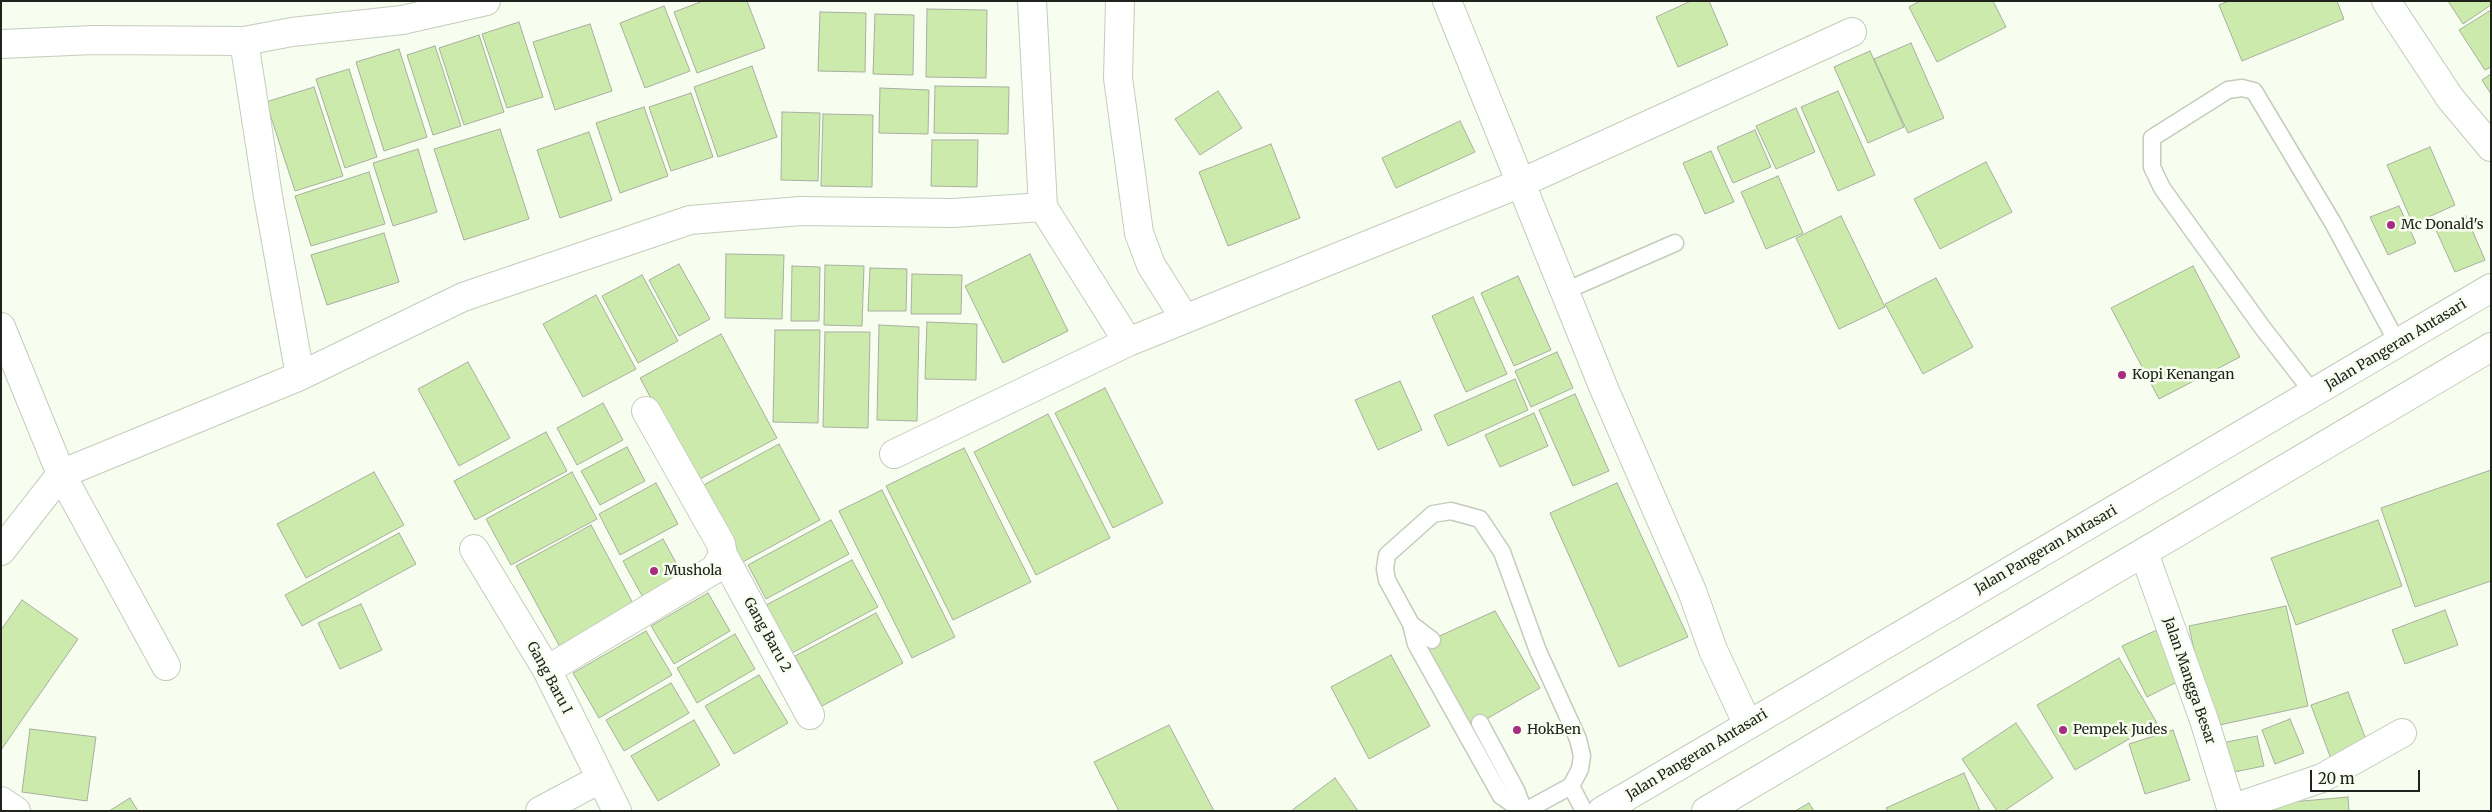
<!DOCTYPE html>
<html>
<head>
<meta charset="utf-8">
<style>
	body { margin:0 }
	#map { position:relative; width:2492px; height:812px; overflow:hidden; background:#f7fef0; font-family:Merriweather,serif }
	canvas { display:block }
	.frame { position:absolute; inset:0; border:2px solid #20231d; pointer-events:none }
	.scale { position:absolute; left:2310px; top:770px; width:110px; height:22px; box-sizing:border-box; border:2px solid #20231d; border-top:0; padding-left:6px; font-size:15px; line-height:18px; white-space:nowrap; color:#20231d; -webkit-text-stroke:4px #f7fef0; paint-order:stroke }
</style>
</head>
<body>
<div id="map">
<canvas width="2492" height="812"></canvas>
<div class="frame"></div>
<div class="scale">20 m</div>
</div>
<script>
const ctx = document.querySelector('canvas').getContext('2d');
ctx.lineJoin = 'round';
function paint(path, color) { ctx.fillStyle = color; ctx.fill(path, 'evenodd'); }
const poly = rows => new Path2D(rows.map(r => 'M' + r).join(''));
function trace(path, color, width, dash) { ctx.strokeStyle = color; ctx.lineWidth = width; ctx.lineCap = dash ? 'butt' : 'round'; ctx.setLineDash(dash || []); ctx.stroke(path); }
function label(font, color, halo, rows, align = 'center') {
  ctx.font = font + ' Merriweather,serif'; ctx.lineWidth = 5; ctx.setLineDash([]); ctx.textBaseline = 'middle'; ctx.strokeStyle = halo; ctx.fillStyle = color; for (const [text, x, y, turn = 0] of rows) {
    ctx.save(); ctx.translate(x, y); ctx.rotate((+turn || 0) * Math.PI / 180); ctx.textAlign = isNaN(turn) ? turn : align; if (halo) ctx.strokeText(text, 0, 0); ctx.fillText(text, 0, 0); ctx.restore();
  }
}
const building = poly([
	[703,1,747,1,765,48,697,73,674,12,703,1],
	[1691,1,1709,1,1728,45,1678,67,1656,17,1691,1],
	[1920,1,1993,1,2006,27,1937,62,1909,7,1920,1],
	[2229,1,2337,1,2344,19,2242,61,2219,5,2229,1],
	[2448,1,2491,1,2491,5,2463,24,2448,1],
	[664,6,690,71,645,88,620,23,664,6],
	[927,9,987,10,986,78,926,77,927,9],
	[2491,10,2491,67,2485,70,2459,30,2491,10],
	[820,12,866,13,865,72,818,71,820,12],
	[875,14,914,15,913,75,873,74,875,14],
	[519,22,543,97,507,108,482,34,519,22],
	[590,24,612,91,555,110,533,42,590,24],
	[479,35,504,112,464,125,439,48,479,35],
	[1911,43,1944,118,1908,133,1874,59,1911,43],
	[435,46,461,126,433,135,407,55,435,46],
	[399,49,427,137,384,151,356,62,399,49],
	[1870,51,1904,127,1868,143,1834,67,1870,51],
	[752,66,777,137,718,157,694,87,752,66],
	[349,69,377,157,345,168,316,79,349,69],
	[2491,74,2491,94,2482,80,2491,74],
	[935,86,1009,87,1008,134,934,133,935,86],
	[314,87,343,176,295,191,266,102,314,87],
	[880,88,929,90,928,134,879,133,880,88],
	[1218,91,1242,128,1200,155,1175,119,1218,91],
	[1838,91,1875,175,1838,191,1801,107,1838,91],
	[691,93,713,157,671,171,649,107,691,93],
	[644,107,668,176,620,193,596,123,644,107],
	[1796,108,1815,152,1776,169,1756,126,1796,108],
	[782,112,820,113,818,181,781,180,782,112],
	[823,114,873,115,872,187,821,186,823,114],
	[1460,121,1475,152,1396,188,1382,158,1460,121],
	[500,129,529,219,464,240,434,149,500,129],
	[1755,130,1771,167,1733,183,1717,147,1755,130],
	[589,132,612,200,560,218,537,150,589,132],
	[932,140,978,140,977,187,931,186,932,140],
	[1271,144,1300,218,1228,246,1199,172,1271,144],
	[2430,147,2455,205,2413,224,2387,165,2430,147],
	[418,149,437,212,393,226,373,163,418,149],
	[1711,151,1734,202,1705,214,1683,163,1711,151],
	[1986,162,2012,212,1940,249,1914,199,1986,162],
	[369,172,385,224,311,246,295,196,369,172],
	[1778,176,1803,233,1766,249,1741,192,1778,176],
	[2399,206,2416,243,2388,255,2370,217,2399,206],
	[1841,216,1885,307,1839,329,1796,238,1841,216],
	[2466,216,2485,260,2455,272,2436,230,2466,216],
	[384,233,399,282,327,305,311,255,384,233],
	[726,254,784,255,782,319,725,318,726,254],
	[1030,254,1068,331,1003,363,965,286,1030,254],
	[679,264,710,319,679,336,649,280,679,264],
	[825,265,864,266,862,326,824,325,825,265],
	[792,266,820,267,819,321,791,321,792,266],
	[2193,266,2240,357,2159,399,2111,308,2193,266],
	[870,268,907,269,906,311,868,311,870,268],
	[912,274,962,275,961,314,911,314,912,274],
	[642,275,678,341,638,363,602,296,642,275],
	[1518,276,1551,350,1514,366,1481,293,1518,276],
	[1936,278,1973,347,1923,374,1885,304,1936,278],
	[596,295,636,369,583,397,543,324,596,295],
	[1473,297,1507,374,1466,392,1432,316,1473,297],
	[927,322,977,324,976,380,925,379,927,322],
	[879,325,919,327,917,421,877,420,879,325],
	[775,330,820,330,818,423,773,422,775,330],
	[825,332,870,332,868,428,823,427,825,332],
	[721,334,777,438,696,481,640,378,721,334],
	[1557,352,1573,388,1531,407,1515,371,1557,352],
	[468,362,510,438,459,466,418,389,468,362],
	[1515,379,1528,410,1448,446,1434,415,1515,379],
	[1400,381,1422,430,1378,450,1355,400,1400,381],
	[1105,388,1163,503,1113,528,1055,413,1105,388],
	[1575,394,1609,471,1573,486,1539,410,1575,394],
	[603,403,623,440,577,465,557,428,603,403],
	[1534,413,1548,446,1500,467,1485,435,1534,413],
	[1048,414,1110,538,1036,575,974,452,1048,414],
	[546,432,567,471,475,520,454,481,546,432],
	[779,444,820,520,741,563,700,487,779,444],
	[627,447,645,481,600,505,581,471,627,447],
	[964,448,1031,582,953,620,886,486,964,448],
	[2491,470,2491,581,2415,607,2381,508,2491,470],
	[374,472,404,525,306,578,277,524,374,472],
	[572,472,597,519,511,565,486,519,572,472],
	[656,483,678,524,620,555,599,514,656,483],
	[1617,483,1688,637,1619,667,1550,513,1617,483],
	[882,490,955,637,912,658,839,511,882,490],
	[831,520,849,554,766,599,748,565,831,520],
	[2378,520,2402,586,2296,625,2271,558,2378,520],
	[591,525,636,609,561,649,516,566,591,525],
	[399,533,416,564,302,626,285,595,399,533],
	[663,539,686,581,646,603,623,561,663,539],
	[852,560,878,607,792,653,766,605,852,560],
	[708,593,730,631,674,664,651,626,708,593],
	[22,600,78,639,1,750,1,630,22,600],
	[361,604,382,650,340,669,318,623,361,604],
	[2286,606,2308,706,2210,727,2189,626,2286,606],
	[2445,610,2458,645,2405,664,2392,630,2445,610],
	[1495,611,1540,688,1471,728,1424,643,1495,611],
	[876,613,903,663,822,706,795,656,876,613],
	[2157,630,2181,680,2147,697,2122,646,2157,630],
	[646,631,672,675,599,718,573,673,646,631],
	[735,634,755,669,697,703,677,668,735,634],
	[1391,655,1430,726,1369,759,1331,687,1391,655],
	[2119,658,2157,723,2075,770,2037,705,2119,658],
	[759,675,788,723,734,754,705,706,759,675],
	[671,683,689,713,624,751,606,720,671,683],
	[2348,692,2368,745,2331,759,2311,705,2348,692],
	[2290,719,2304,753,2275,764,2262,730,2290,719],
	[694,720,720,765,658,801,631,756,694,720],
	[2016,723,2053,778,2004,811,1997,811,1962,759,2016,723],
	[1169,725,1214,811,1119,811,1094,762,1169,725],
	[30,729,96,737,87,801,22,792,30,729],
	[2173,730,2190,780,2145,794,2129,744,2173,730],
	[2257,736,2264,766,2229,773,2222,743,2257,736],
	[1964,773,1980,811,1888,811,1886,808,1964,773],
	[1335,778,1358,811,1291,811,1335,778],
	[2348,797,2349,811,2257,811,2257,805,2348,797],
	[130,798,138,811,109,811,130,798],
	[1809,803,1814,811,1795,811,1809,803]
]);
const lane = poly([
	[1565,291,1675,243],
	[2314,394,2262,327,2162,188,2152,167,2152,138,2228,90,2242,88,2254,91,2333,223,2398,344],
	[1411,624,1432,640],
	[1480,723,1516,790,1524,811],
	[1523,811,1501,796,1416,644,1411,624,1387,580,1385,569,1387,555,1433,514,1451,511,1480,519,1502,552,1538,651,1578,739,1582,756,1580,769,1571,786,1584,811],
	[1525,811,1571,786]
]);
const street = poly([
	[1032,1,1043,207,1128,342],
	[1120,1,1118,78,1139,233,1151,265,1185,319],
	[1447,1,1605,391,1692,591,1713,650,1748,725],
	[244,41,268,196,300,376],
	[1,44,94,40,244,41,292,32,402,20,486,1],
	[1,327,61,474,166,666],
	[894,454,1128,342,1521,183,1852,32],
	[474,549,547,670,617,811],
	[1,551,61,474,300,376,463,297,690,220,801,211,953,213,1043,207],
	[2144,553,2204,720,2232,811],
	[723,555,810,715],
	[547,670,715,569,723,555,721,544,646,411],
	[1,801,16,811],
	[2231,809,2322,778,2402,733],
	[540,811,600,779]
]);
const secondary = poly([
	[2386,1,2450,98,2491,147]
]);
const primary = poly([
	[1602,811,2491,288],
	[1706,811,2491,347]
]);
const markers = [
	[2391,225,5,"#a72d82"],
	[2122,375,5,"#a72d82"],
	[654,571,5,"#a72d82"],
	[1517,730,5,"#a72d82"],
	[2063,730,5,"#a72d82"]
];
const poiNames = [
	["Mc Donald's",2401,225],
	["Kopi Kenangan",2132,375],
	["Mushola",664,571],
	["HokBen",1527,730],
	["Pempek Judes",2073,730]
];
const streetNames = [
	["Jalan Pangeran Antasari",2396,345,-31],
	["Jalan Pangeran Antasari",2046,550,-30],
	["Gang Baru 2",767,635,61],
	["Gang Baru I",549,678,62],
	["Jalan Mangga Besar",2189,681,71],
	["Jalan Pangeran Antasari",1697,755,-31]
];
paint(building, '#cdeaad');
trace(building, '#a7af9f', 1);
trace(lane, '#c4ccbb', 19);
trace(street, '#c4ccbb', 30);
trace(secondary, '#c4ccbb', 30);
trace(primary, '#c4ccbb', 30);
trace(lane, '#fff', 16);
trace(street, '#fff', 28);
trace(secondary, '#fff', 28);
trace(primary, '#fff', 28);
for (const [x, y, r, color] of markers) { const dot = new Path2D(); dot.arc(x, y, r, 0, 2 * Math.PI); ctx.fillStyle = color; ctx.fill(dot); trace(dot, '#f7fef0', 2); }
label('14px', '#20231d', '#f7fef0', poiNames, 'left');
label('14px', '#20231d', '#f7fef0', streetNames);
</script>
</body>
</html>
